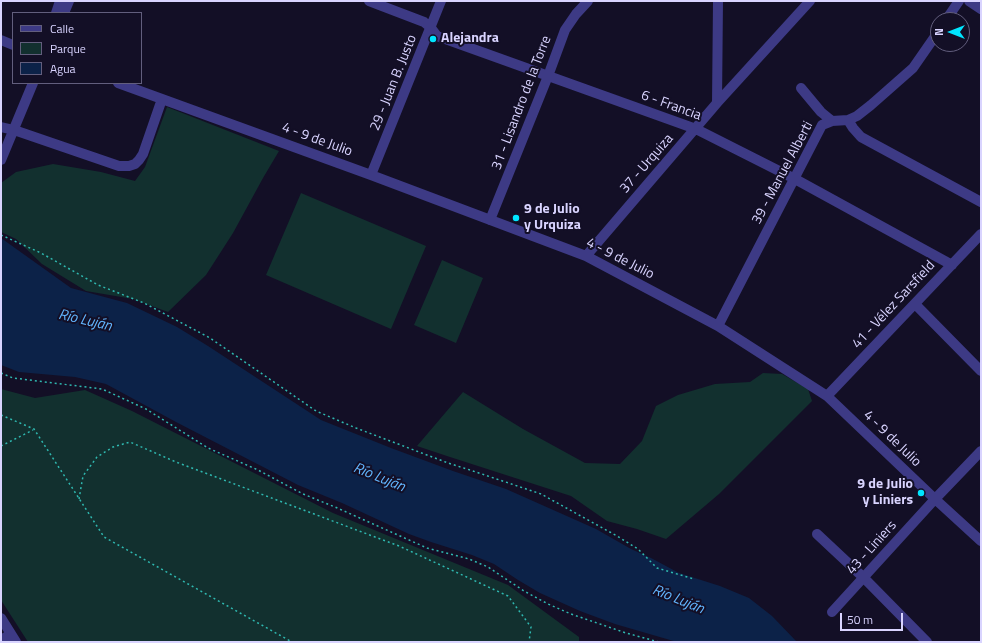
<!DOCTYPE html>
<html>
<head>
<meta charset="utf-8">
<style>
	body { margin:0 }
	#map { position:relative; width:982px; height:643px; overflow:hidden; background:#130f26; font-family:"Titillium Web",sans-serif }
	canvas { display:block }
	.frame { position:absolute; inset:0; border:2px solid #d9d4ff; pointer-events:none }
	.legend { position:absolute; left:12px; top:12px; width:130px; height:72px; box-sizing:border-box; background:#130f26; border:1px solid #625e7d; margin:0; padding:5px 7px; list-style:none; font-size:12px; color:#d9d4ff }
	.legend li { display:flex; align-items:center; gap:8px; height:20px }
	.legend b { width:20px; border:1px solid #625e7d }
	.north { position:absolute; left:930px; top:12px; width:40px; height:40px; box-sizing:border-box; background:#130f26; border:1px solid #625e7d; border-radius:50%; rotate:270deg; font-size:11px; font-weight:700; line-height:16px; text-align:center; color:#d9d4ff }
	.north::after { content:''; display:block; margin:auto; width:14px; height:18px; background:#00e5ff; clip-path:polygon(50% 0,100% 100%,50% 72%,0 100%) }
	.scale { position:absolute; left:840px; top:613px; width:63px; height:18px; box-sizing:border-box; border:2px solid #d9d4ff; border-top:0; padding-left:5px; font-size:12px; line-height:14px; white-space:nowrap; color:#d9d4ff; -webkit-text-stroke:3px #130f26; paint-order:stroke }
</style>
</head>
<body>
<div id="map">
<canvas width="982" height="643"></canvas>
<div class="frame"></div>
<ul class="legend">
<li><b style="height:5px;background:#3d3a85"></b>Calle</li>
<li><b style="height:11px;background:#12302f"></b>Parque</li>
<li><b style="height:11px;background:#0c2248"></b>Agua</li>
</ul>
<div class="north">N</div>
<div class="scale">50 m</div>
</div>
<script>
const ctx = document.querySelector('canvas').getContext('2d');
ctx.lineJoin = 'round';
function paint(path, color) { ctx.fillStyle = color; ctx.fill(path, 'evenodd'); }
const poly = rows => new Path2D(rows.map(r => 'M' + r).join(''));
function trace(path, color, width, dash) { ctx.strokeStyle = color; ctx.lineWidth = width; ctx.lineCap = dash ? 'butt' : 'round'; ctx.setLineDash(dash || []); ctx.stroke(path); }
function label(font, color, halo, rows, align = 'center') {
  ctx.font = font + ' "Titillium Web",sans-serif'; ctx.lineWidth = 4; ctx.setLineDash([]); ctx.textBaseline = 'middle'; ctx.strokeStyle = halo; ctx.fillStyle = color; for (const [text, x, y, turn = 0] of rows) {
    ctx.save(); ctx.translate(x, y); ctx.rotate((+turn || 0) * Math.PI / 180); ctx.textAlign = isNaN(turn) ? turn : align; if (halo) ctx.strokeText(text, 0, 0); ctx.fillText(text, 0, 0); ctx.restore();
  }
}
const green = poly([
	[167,107,279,151,263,178,233,233,206,275,168,312,133,299,86,291,42,264,16,239,1,232,1,183,16,172,53,164,101,172,135,181,145,167],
	[301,193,426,246,391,329,266,275],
	[442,260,483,278,456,343,414,325],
	[763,373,782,374,808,389,812,401,719,494,666,539,637,529,607,521,571,496,450,457,417,446,463,392,523,429,585,463,620,464,642,441,656,406,678,395,715,384,750,382],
	[1,389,35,398,85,390,132,411,333,513,508,585,579,637,579,642,28,642,1,600]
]);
const water = poly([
	[1,238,71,288,127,303,177,327,208,346,321,420,391,448,453,471,506,489,596,529,631,549,651,558,679,573,720,586,749,598,772,616,797,642,677,642,615,624,580,611,540,593,518,580,494,564,472,555,431,542,409,534,342,503,298,485,176,422,106,384,75,377,19,372,1,365]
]);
const path = poly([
	[1,235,41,253,98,285,144,303,210,338,316,411,356,428,448,463,470,470,541,494,617,536,638,549,657,568,694,579],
	[1,373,13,378,102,389,146,409,208,448,258,470,303,494,335,507,427,548,469,559,488,567,524,591,548,604,571,614,626,633,659,642],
	[1,415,34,429,104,537,292,642],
	[1,446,33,430],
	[79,499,83,476,97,457,113,447,130,442,176,462,399,546,508,596,531,627,529,642]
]);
const minor = poly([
	[369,1,424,22,431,28,437,36,696,129,795,179,952,265],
	[969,1,981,9],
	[56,13,60,1],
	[64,13,69,1],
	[946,20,959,1],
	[1,40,13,45],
	[118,83,371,175,586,256,718,326,827,396,935,499,981,541],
	[801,88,821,112,832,121],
	[717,103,718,1],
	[848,120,853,128,861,137,981,202],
	[1,127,14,130,119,166,129,166,135,164,139,160,143,154,162,99],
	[1,160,33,83],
	[371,175,441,1],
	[490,220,548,76,565,30,576,14,588,1],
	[586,256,717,103,810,1],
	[915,304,981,371],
	[718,326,822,125,832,121,848,120,857,116,871,105,913,68,938,32],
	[827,396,981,234],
	[817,534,864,578,927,642],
	[832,612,935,499,981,451],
	[1,618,16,642],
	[1,640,11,634]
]);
const markers = [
	[433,39,4,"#00e5ff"],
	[516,218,4,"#00e5ff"],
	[921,493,4,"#00e5ff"]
];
const poiNames = [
	["Alejandra",441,39],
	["9 de Julio",524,210],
	["y Urquiza",524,226],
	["9 de Julio",913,485,"right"],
	["y Liniers",913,501,"right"]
];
const streetNames = [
	["29 - Juan B. Justo",394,83,-68],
	["31 - Lisandro de la Torre",522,103,-69],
	["6 - Francia",671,106,20],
	["4 - 9 de Julio",317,140,20],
	["37 - Urquiza",647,164,-49],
	["39 - Manuel Alberti",783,173,-62],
	["4 - 9 de Julio",620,259,27],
	["41 - Vélez Sarsfield",894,305,-47],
	["4 - 9 de Julio",892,439,44],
	["43 - Liniers",872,548,-48]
];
const waterNames = [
	["Río Luján",85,321,13],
	["Río Luján",379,478,22],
	["Río Luján",678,600,22]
];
paint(green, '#12302f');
paint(water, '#0c2248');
trace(path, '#2fb8b0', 1.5, [2, 3]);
trace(minor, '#3d3a85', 10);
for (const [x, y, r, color] of markers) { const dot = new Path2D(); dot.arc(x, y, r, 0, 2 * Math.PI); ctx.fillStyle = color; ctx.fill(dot); trace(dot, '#130f26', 1.5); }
label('bold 14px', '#d9d4ff', '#130f26', poiNames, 'left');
label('14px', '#d9d4ff', '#130f26', streetNames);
label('italic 15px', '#62b6ff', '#130f26', waterNames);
</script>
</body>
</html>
